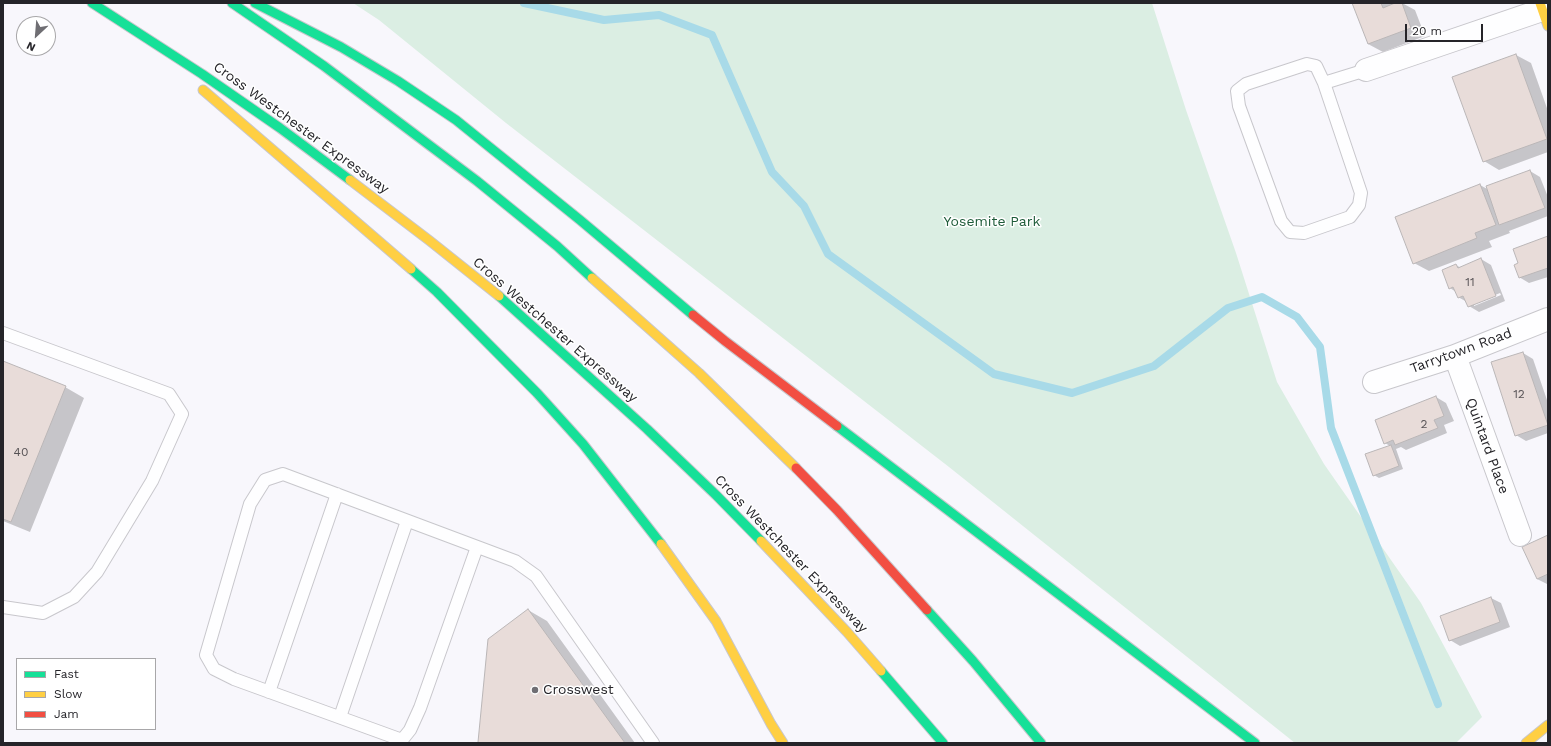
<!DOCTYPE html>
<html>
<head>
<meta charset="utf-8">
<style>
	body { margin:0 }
	#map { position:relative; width:1551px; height:746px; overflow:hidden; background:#f8f7fc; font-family:"Work Sans",sans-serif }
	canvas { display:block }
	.frame { position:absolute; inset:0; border:4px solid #252429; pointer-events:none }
	.legend { position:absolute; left:16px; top:658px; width:140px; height:72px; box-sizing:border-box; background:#fff; border:1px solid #a8a7a9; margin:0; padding:5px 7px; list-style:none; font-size:12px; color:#252429 }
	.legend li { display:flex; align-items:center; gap:8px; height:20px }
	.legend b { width:20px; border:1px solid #a8a7a9 }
	.north { position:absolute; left:16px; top:16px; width:40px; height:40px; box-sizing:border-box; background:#fff; border:1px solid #a8a7a9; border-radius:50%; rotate:206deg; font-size:11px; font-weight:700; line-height:16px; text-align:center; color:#252429 }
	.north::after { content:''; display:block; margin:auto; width:14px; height:18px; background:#6f6e73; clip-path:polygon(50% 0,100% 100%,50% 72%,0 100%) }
	.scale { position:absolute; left:1405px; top:24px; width:78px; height:18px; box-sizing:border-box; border:2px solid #252429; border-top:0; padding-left:5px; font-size:12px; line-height:14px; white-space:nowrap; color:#252429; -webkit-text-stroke:3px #fff; paint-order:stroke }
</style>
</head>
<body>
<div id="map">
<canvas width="1551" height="746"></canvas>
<div class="frame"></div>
<ul class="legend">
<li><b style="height:5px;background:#16e098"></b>Fast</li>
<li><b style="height:5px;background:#ffcf43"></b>Slow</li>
<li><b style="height:5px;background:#f24e42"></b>Jam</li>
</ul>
<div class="north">N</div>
<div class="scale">20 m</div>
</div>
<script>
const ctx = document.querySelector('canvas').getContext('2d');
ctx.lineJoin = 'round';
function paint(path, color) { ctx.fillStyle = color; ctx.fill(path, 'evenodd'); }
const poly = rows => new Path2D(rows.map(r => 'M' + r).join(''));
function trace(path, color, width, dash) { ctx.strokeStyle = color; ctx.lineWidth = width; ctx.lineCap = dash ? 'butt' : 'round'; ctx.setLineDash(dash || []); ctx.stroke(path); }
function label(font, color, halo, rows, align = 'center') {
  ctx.font = font + ' "Work Sans",sans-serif'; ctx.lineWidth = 3; ctx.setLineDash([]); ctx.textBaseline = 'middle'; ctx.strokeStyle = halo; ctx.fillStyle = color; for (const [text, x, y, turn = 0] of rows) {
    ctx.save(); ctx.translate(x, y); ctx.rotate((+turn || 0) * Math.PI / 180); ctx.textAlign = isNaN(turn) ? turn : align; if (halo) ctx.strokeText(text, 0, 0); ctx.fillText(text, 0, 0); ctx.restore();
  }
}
const green = poly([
	[353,3,1152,3,1186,110,1236,253,1277,382,1324,464,1421,603,1482,717,1456,743,1295,743,949,467,506,123,379,20]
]);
const shadow = poly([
	[1353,3,1392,3,1393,5,1402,3,1415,10,1425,36,1383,52,1368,44],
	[1516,55,1531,63,1548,111,1548,152,1499,170,1484,161],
	[1530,171,1540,177,1548,197,1548,216,1509,231,1510,233,1489,241,1492,247,1429,271,1414,263,1480,185,1489,190,1488,187],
	[1548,237,1548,277,1529,283,1519,277,1519,264],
	[1481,259,1491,265,1505,301,1479,312,1469,306,1467,302,1458,297,1456,292,1450,288,1456,265,1461,268],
	[1500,293,1501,295,1474,306,1474,304],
	[1523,353,1533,359,1548,403,1548,433,1526,441,1516,435],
	[3,362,65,387,84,398,30,532,3,521],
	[1436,397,1446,403,1454,421,1444,425,1447,433,1406,450,1401,447,1396,449,1403,469,1379,478,1374,475,1390,446,1385,443],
	[1548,536,1548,584,1547,584,1537,579],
	[1491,598,1501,603,1510,627,1460,646,1450,640],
	[528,610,547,621,635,743,480,743]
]);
const stream = poly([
	[524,3,604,20,659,15,712,35,772,172,804,206,828,254,994,374,1072,393,1154,366,1228,308,1262,297,1297,317,1320,347,1331,428,1438,704]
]);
const building = poly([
	[1352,3,1381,3,1383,8,1395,3,1402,3,1411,28,1368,44,1352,3],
	[1516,54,1547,139,1483,162,1452,77,1516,54],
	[1530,170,1545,208,1499,225,1486,186,1530,170],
	[1480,184,1496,225,1475,233,1477,238,1413,264,1395,217,1480,184],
	[1548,236,1548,268,1519,278,1514,265,1518,263,1513,249,1548,236],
	[1481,258,1496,296,1468,307,1463,296,1458,298,1453,287,1449,289,1442,270,1456,264,1458,268,1481,258],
	[1523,352,1548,425,1515,436,1491,362,1523,352],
	[3,361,66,386,11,522,3,519,3,361],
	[1436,396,1444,416,1434,420,1438,428,1395,445,1393,440,1384,444,1375,420,1436,396],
	[1391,445,1399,466,1373,476,1365,454,1391,445],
	[1548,535,1548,574,1537,579,1522,547,1548,535],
	[1491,597,1500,622,1449,641,1440,616,1491,597],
	[528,609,625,743,479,743,478,742,488,639,528,609]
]);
const lane = poly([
	[1324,83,1361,193,1359,205,1350,217,1304,233,1290,232,1281,221,1239,106,1237,91,1246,84,1307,64,1316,66,1324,83,1366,70],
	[3,333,169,394,182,414,152,481,97,572,74,597,43,613,3,607],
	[477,547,420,708,410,730,402,740,234,679,214,669,206,655,250,504,265,480,283,474,515,561,536,576,653,743],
	[269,692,337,494],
	[340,717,407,521]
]);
const street = poly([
	[1366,70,1542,10],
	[1455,356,1520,535],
	[1374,382,1455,356,1548,319]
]);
const fast = poly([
	[92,3,202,74,280,128,350,180],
	[232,3,324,66,477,181,557,246,592,278],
	[255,3,341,47,398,81,456,120,580,220,693,315],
	[411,269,437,292,537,393,583,444,661,544],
	[499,296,647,429,716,495,761,541],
	[837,426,1255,743],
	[927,610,973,661,1041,743],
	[881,671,943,743]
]);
const slow = poly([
	[1540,3,1548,26],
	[203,90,411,269],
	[350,180,430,241,499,296],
	[592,278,699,373,796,468],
	[761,541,847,632,881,671],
	[661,544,716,621,771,724,783,743],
	[1526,743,1548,725]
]);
const jam = poly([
	[693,315,725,341,837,426],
	[796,468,837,510,927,610]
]);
const markers = [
	[535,690,4,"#6f6e73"]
];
const numberNames = [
	["11",1470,282],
	["12",1519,394],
	["2",1424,424],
	["40",21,452]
];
const streetNames = [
	["Cross Westchester Expressway",301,128,36],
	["Cross Westchester Expressway",555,330,41],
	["Tarrytown Road",1461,351,-20],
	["Quintard Place",1487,446,70],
	["Cross Westchester Expressway",791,554,46]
];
const parkNames = [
	["Yosemite Park",992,222]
];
const poiNames = [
	["Crosswest",543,690]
];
paint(green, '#dbeee3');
paint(shadow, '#0003');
trace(stream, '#a8dae8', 8);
paint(building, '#e8dcd9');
trace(building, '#bab6b7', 1);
trace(lane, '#c8c7cc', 14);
trace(street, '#c8c7cc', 24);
trace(fast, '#c8c7cc', 11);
trace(slow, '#c8c7cc', 11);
trace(jam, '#c8c7cc', 11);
trace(lane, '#fefeff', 12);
trace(street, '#fefeff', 22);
trace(fast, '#16e098', 9);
trace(slow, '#ffcf43', 9);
trace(jam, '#f24e42', 9);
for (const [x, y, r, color] of markers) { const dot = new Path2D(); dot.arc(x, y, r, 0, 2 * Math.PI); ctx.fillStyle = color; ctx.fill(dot); trace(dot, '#fff', 1.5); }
label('12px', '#565255', null, numberNames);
label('14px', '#252429', '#fff', streetNames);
label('14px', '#1e5b39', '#fff', parkNames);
label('14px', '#252429', '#fff', poiNames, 'left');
</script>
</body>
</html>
